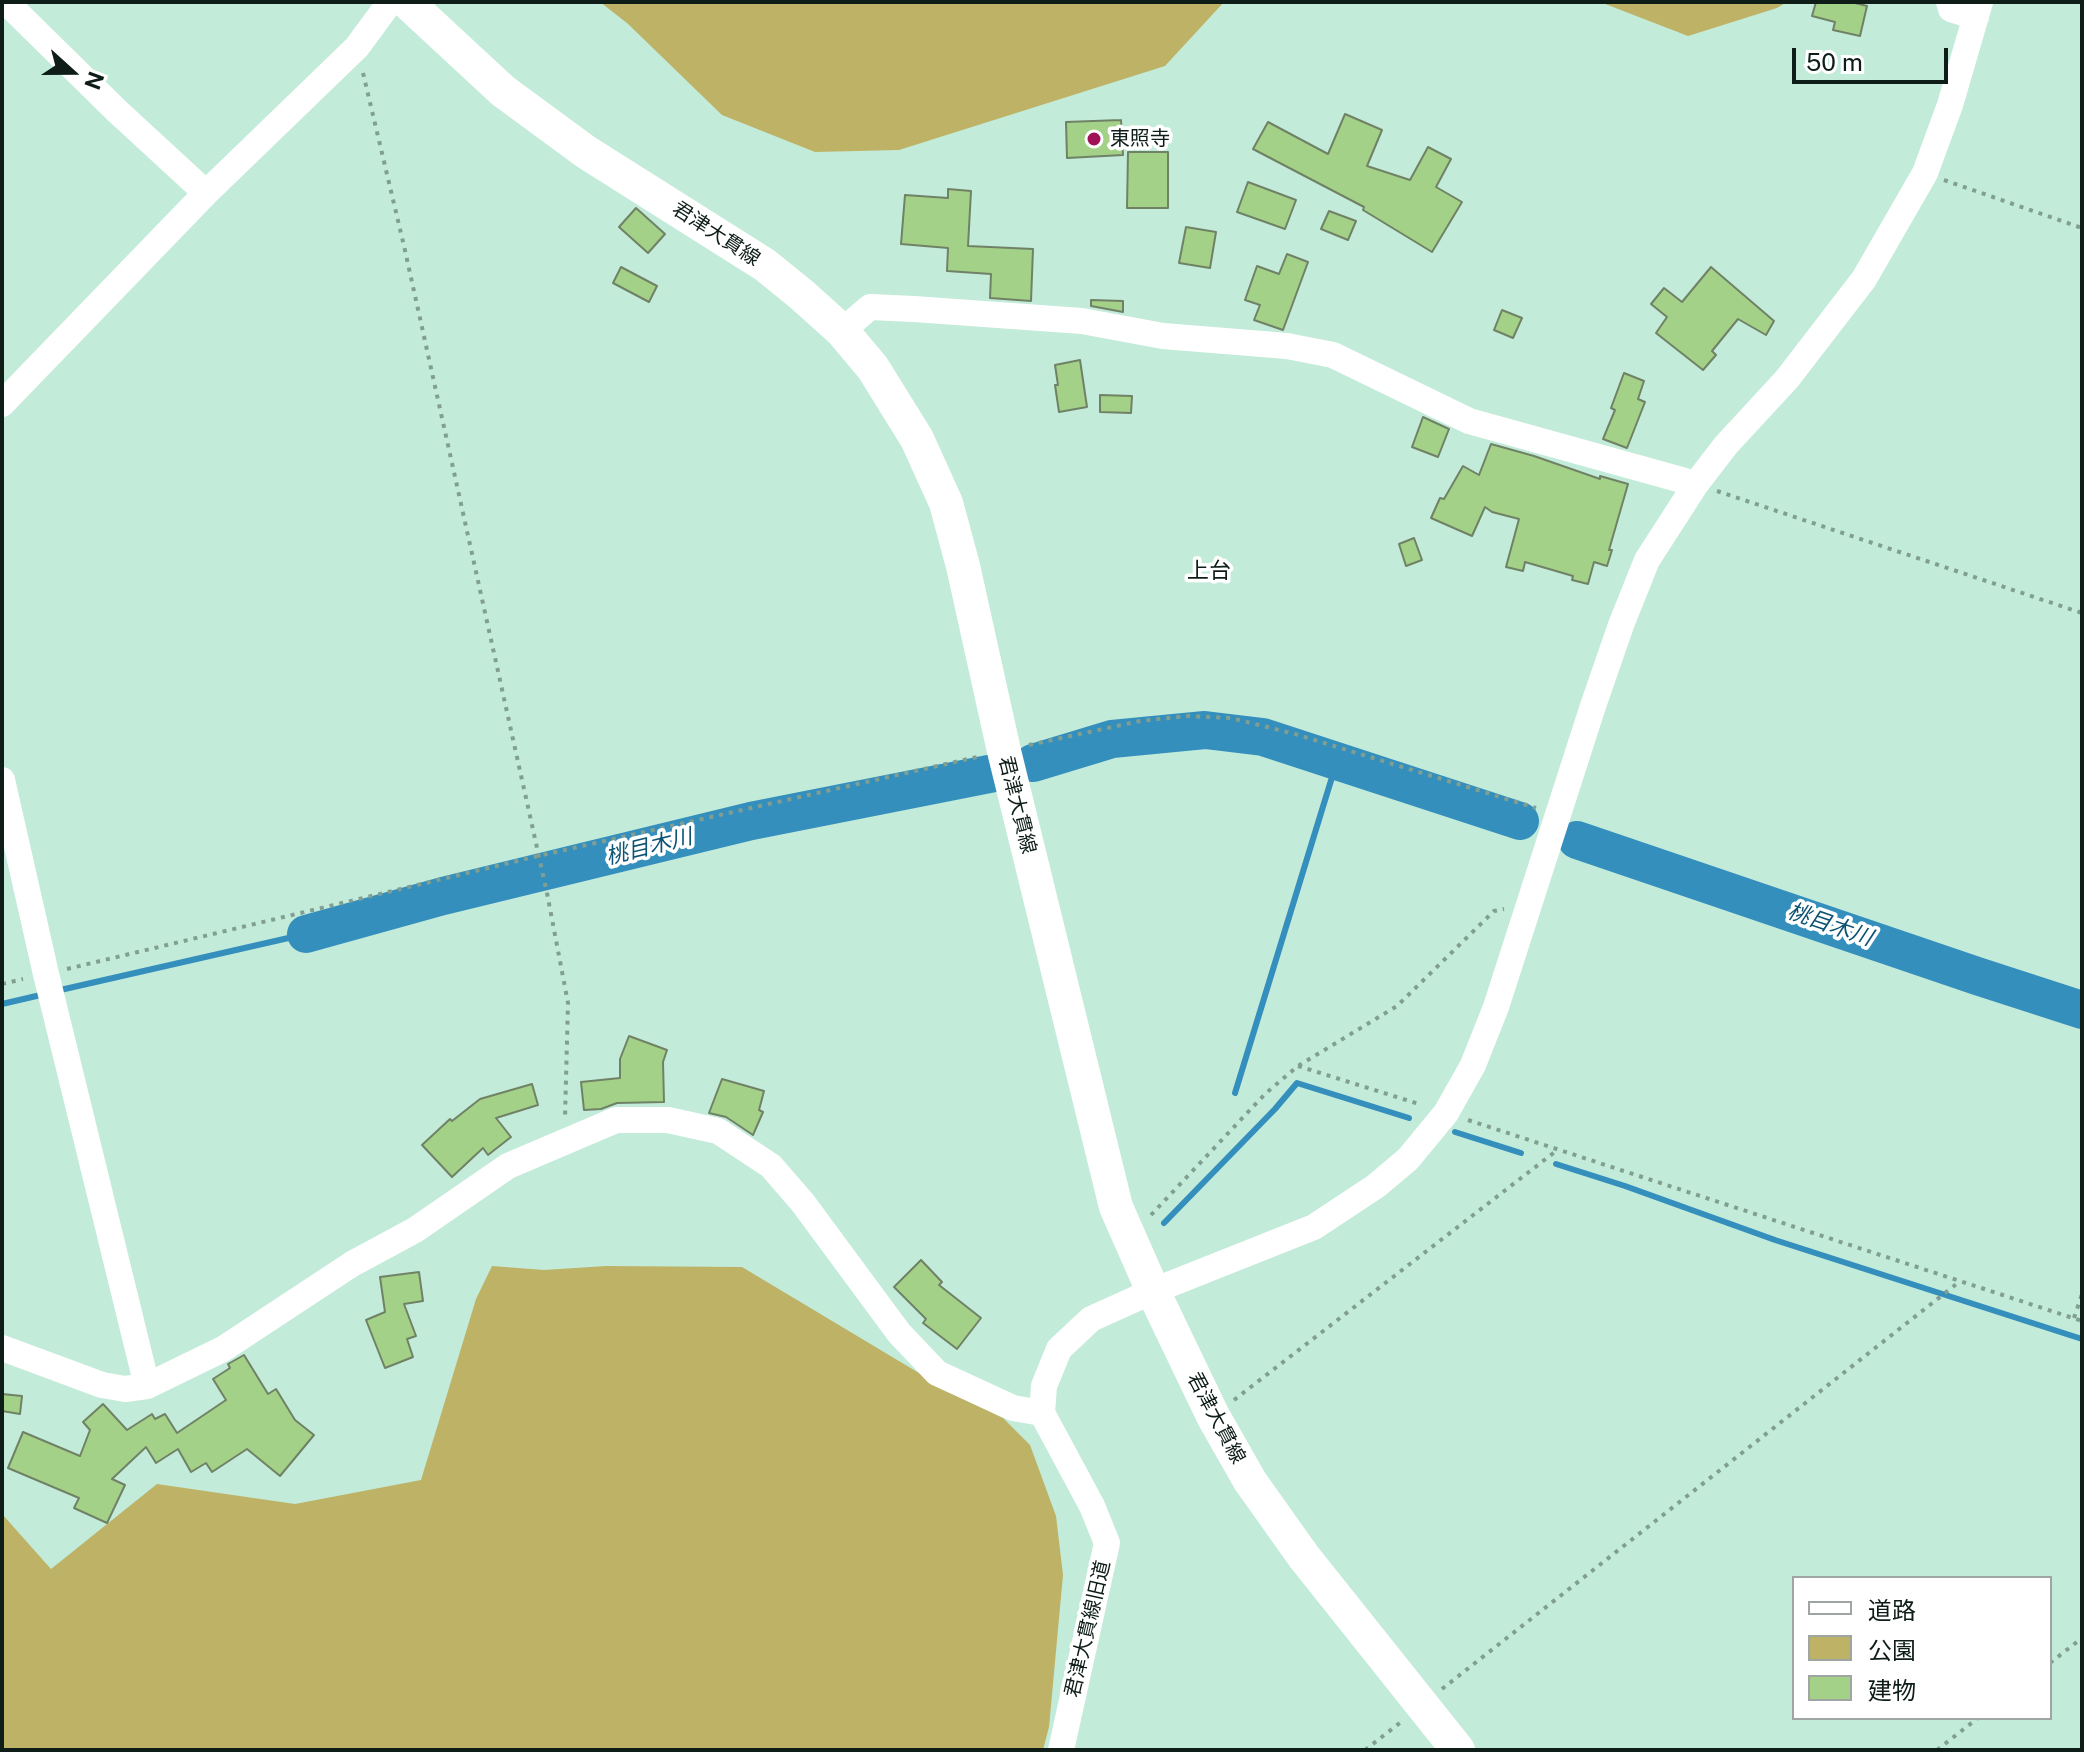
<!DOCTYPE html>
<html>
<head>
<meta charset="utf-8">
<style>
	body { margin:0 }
	#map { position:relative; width:2084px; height:1752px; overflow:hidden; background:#c3ebda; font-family:"Public Sans","Noto Sans JP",sans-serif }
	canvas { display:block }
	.frame { position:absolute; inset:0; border:4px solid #0e1d18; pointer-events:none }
	.legend { position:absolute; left:1792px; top:1576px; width:260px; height:144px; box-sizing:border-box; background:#fff; border:2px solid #9fa5a3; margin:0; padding:10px 14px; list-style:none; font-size:24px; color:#0e1d18 }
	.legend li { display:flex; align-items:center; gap:16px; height:40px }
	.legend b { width:40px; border:2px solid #9fa5a3 }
	.north { position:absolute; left:32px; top:32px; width:80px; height:80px; -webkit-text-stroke:6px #fff; paint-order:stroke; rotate:111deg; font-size:22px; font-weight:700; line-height:32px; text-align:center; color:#0e1d18 }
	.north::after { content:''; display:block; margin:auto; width:28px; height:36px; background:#0e1d18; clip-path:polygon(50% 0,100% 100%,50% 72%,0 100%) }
	.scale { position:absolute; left:1792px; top:48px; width:156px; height:36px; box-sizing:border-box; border:4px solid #0e1d18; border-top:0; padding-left:10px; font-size:24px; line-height:28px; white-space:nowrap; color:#0e1d18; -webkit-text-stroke:6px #fff; paint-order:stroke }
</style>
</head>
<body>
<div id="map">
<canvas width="2084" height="1752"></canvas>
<div class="frame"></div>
<ul class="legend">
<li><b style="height:10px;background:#fff"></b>道路</li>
<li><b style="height:22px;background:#beb266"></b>公園</li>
<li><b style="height:22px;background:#a4d188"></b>建物</li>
</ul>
<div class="north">N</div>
<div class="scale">50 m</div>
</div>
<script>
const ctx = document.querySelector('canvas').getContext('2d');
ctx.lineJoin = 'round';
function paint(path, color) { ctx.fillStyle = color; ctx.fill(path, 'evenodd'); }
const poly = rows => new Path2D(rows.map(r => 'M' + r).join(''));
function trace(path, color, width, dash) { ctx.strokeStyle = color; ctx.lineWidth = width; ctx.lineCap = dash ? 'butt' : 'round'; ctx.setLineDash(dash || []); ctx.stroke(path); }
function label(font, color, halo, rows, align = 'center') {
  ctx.font = font + ' "Public Sans","Noto Sans JP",sans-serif'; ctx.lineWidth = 7; ctx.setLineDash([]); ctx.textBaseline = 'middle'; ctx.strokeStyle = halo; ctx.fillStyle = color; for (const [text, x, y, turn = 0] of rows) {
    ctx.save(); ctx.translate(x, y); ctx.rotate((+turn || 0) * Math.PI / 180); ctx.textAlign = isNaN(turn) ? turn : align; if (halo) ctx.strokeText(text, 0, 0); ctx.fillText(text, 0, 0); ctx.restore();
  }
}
const green = poly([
	[600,2,1224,2,1165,66,899,150,815,152,722,115,627,23],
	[1600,2,1787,2,1777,8,1688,36],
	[492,1266,544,1270,606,1266,742,1267,959,1397,1003,1418,1030,1445,1056,1516,1063,1575,1049,1727,1043,1750,2,1750,2,1514,51,1569,157,1484,295,1504,421,1480,476,1299]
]);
const stream = poly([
	[56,991,306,934],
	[2,1004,45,994],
	[1235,1093,1337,761],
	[1455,1132,1521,1153],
	[1556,1164,1625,1186,1775,1240,2082,1339],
	[1164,1223,1275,1109,1297,1083,1409,1118]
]);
const river = poly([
	[1033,763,1112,739,1205,730,1263,737,1520,821],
	[1577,840,1977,976,2082,1010],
	[306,934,443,896,751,821,994,773]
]);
const building = poly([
	[1816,2,1851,2,1867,6,1860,36,1833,30,1835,22,1812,16,1816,2],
	[1345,114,1382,130,1367,166,1410,180,1428,147,1451,159,1436,187,1462,202,1432,252,1363,210,1364,207,1253,149,1268,122,1328,154,1345,114],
	[1121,120,1123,155,1067,158,1066,122,1121,120],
	[1128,152,1168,152,1168,208,1127,208,1128,152],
	[1248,182,1296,200,1285,229,1237,212,1248,182],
	[948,189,971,191,968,246,1033,249,1031,301,990,298,991,274,947,271,948,248,901,244,905,195,948,198,948,189],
	[636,208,665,234,648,253,619,227,636,208],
	[1329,211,1356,221,1348,240,1321,229,1329,211],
	[1186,227,1216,232,1210,268,1179,263,1186,227],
	[1287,254,1308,262,1283,330,1254,320,1260,305,1245,300,1257,266,1279,274,1287,254],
	[621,267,657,286,649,302,613,283,621,267],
	[1711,267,1774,321,1766,335,1738,319,1712,351,1716,355,1703,370,1656,333,1667,317,1651,304,1664,288,1682,302,1711,267],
	[1091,300,1123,301,1123,312,1091,306,1091,300],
	[1502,310,1522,318,1513,338,1494,330,1502,310],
	[1080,360,1087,407,1059,412,1055,385,1058,385,1055,365,1080,360],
	[1624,373,1644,381,1638,399,1645,402,1627,448,1603,439,1615,410,1611,408,1624,373],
	[1100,395,1132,396,1131,413,1100,412,1100,395],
	[1423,417,1449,429,1438,457,1412,447,1423,417],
	[1491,444,1534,456,1600,479,1600,476,1628,484,1609,550,1612,550,1607,566,1594,562,1588,584,1572,580,1573,576,1525,562,1523,571,1506,567,1519,519,1492,512,1485,507,1472,536,1431,518,1440,498,1444,499,1463,466,1479,475,1491,444],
	[1414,538,1422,560,1406,566,1399,544,1414,538],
	[629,1036,667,1050,663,1062,664,1102,617,1103,601,1109,584,1110,581,1082,620,1078,620,1059,629,1036],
	[722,1079,764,1091,759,1110,763,1112,753,1135,726,1117,709,1113,722,1079],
	[532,1084,538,1105,496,1118,511,1137,488,1155,483,1148,452,1177,422,1145,450,1119,452,1121,480,1099,532,1084],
	[921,1260,942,1282,939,1285,981,1318,957,1349,923,1323,926,1319,894,1287,921,1260],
	[419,1272,423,1301,404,1304,416,1336,407,1339,413,1357,385,1368,366,1320,385,1312,380,1277,419,1272],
	[244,1355,268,1394,276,1389,295,1420,314,1435,280,1476,247,1449,212,1472,206,1463,191,1472,178,1449,156,1463,146,1447,112,1479,125,1485,107,1523,74,1508,79,1498,8,1468,23,1432,80,1456,90,1430,83,1422,103,1404,127,1430,152,1414,155,1419,165,1414,177,1433,226,1400,213,1379,230,1368,228,1364,244,1355],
	[2,1394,22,1396,20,1414,2,1411,2,1394]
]);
const path = poly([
	[363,73,404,246,547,893,568,1003,565,1118],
	[1944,180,2082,228],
	[1717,491,2082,613],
	[1029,745,1140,721,1188,716,1231,718,1295,734,1536,808],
	[67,969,538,856,977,757],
	[2,984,23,979],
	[1298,1066,1422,1105],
	[1468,1120,2082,1321],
	[1151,1215,1266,1093,1298,1066,1397,1006,1494,911,1504,909],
	[2074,1318,2082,1294],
	[1234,1400,1556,1151],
	[2050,1663,2082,1638],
	[1442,1689,1959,1282],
	[1365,1750,1401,1722],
	[1937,1750,1978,1718]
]);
const minor = poly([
	[6,2,117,111,206,193],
	[1949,2,1951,9,1976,17],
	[842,331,870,307,914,309,1082,321,1163,336,1287,346,1333,355,1469,421,1696,484],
	[2,404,206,193,357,47,390,2],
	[2,780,46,974,147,1386],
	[2,1348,102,1385,125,1389,147,1386,223,1349,352,1264,415,1230,508,1166,616,1120,668,1120,718,1131,771,1166,803,1203,899,1333,937,1373,1013,1408,1042,1413],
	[1061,1750,1107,1543,1092,1506,1042,1413,1044,1386,1059,1349,1091,1319,1153,1291,1314,1227,1376,1186,1408,1159,1446,1113,1473,1065,1496,1007,1593,706,1621,625,1647,560,1696,484,1726,445,1787,379,1864,279,1925,173,1950,105,1980,2]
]);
const major = poly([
	[407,2,503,91,586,152,765,265,802,295,842,331,873,368,917,439,946,503,963,566,1004,751,1116,1207,1153,1291,1213,1416,1250,1481,1304,1557,1458,1750]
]);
const markers = [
	[1094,139,8,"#a11156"]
];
const poiNames = [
	["東照寺",1110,139]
];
const streetNames = [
	["君津大貫線",716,234,33],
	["君津大貫線",1017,805,76],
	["君津大貫線",1216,1418,62],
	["君津大貫線旧道",1088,1629,-77]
];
const neighbourhoodNames = [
	["上台",1209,571]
];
const waterNames = [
	["桃目木川",649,847,-14],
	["桃目木川",1830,925,19]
];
paint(green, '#beb266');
trace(stream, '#358fbd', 6);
trace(river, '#358fbd', 38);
paint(building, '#a4d188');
trace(building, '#708265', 2);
trace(path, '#809f92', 4, [4, 6]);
trace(minor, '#fff', 26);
trace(major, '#fff', 34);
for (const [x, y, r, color] of markers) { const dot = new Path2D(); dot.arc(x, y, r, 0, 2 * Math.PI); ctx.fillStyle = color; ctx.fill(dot); trace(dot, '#fff', 3); }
label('20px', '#0e1d18', '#fff', poiNames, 'left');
label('20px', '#0e1d18', '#fff', streetNames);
label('22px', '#0e1d18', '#fff', neighbourhoodNames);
label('italic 22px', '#0d5373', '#fff', waterNames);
</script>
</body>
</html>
